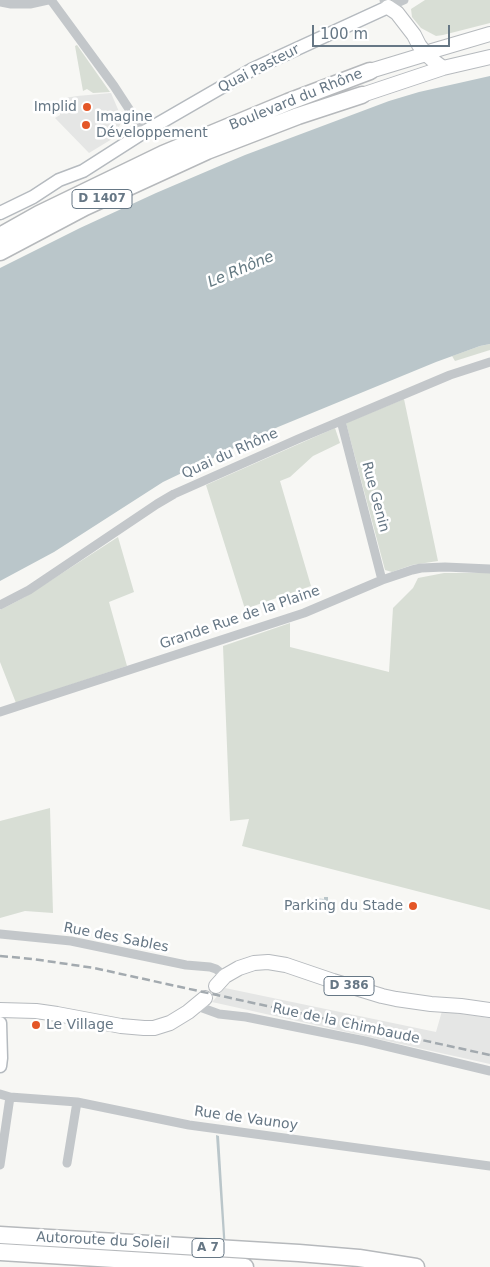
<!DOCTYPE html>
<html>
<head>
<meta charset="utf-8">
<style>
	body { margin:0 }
	#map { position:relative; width:490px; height:1267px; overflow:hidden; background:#f7f7f4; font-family:"DejaVu Sans",sans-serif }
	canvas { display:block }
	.scale { position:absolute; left:312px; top:25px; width:138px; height:22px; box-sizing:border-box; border:2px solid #667785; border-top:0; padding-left:6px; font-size:15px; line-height:18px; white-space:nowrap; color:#667785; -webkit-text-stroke:4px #fff; paint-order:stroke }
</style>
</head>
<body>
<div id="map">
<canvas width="490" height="1267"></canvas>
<div class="scale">100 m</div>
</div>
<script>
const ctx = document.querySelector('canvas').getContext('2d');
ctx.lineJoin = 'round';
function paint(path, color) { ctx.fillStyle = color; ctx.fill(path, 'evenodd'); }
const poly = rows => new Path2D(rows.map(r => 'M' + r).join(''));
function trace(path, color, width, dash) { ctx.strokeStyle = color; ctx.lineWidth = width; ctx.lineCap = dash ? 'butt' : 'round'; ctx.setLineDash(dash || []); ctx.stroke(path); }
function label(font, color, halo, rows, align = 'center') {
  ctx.font = font + ' "DejaVu Sans",sans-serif'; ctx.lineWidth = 5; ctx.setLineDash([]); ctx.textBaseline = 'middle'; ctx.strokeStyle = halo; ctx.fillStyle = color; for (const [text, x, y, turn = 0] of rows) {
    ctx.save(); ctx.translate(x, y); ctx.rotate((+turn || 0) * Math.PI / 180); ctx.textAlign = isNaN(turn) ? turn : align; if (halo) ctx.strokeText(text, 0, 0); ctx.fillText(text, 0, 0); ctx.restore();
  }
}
const built = poly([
	[111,93,120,114,121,123,112,139,89,153,55,118,60,115,59,99,77,96],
	[225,988,436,1032,442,1011,490,1018,490,1064,212,1002]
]);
const green = poly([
	[425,0,490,0,490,23,443,35,436,36,421,28,412,17,411,9],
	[77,45,110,92,93,93,87,89,83,91,75,46],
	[490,344,490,350,455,361,452,356,480,346],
	[404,399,438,561,412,565,392,572,385,570,346,423],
	[335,428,340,443,313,456,290,477,280,481,311,586,245,609,206,485],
	[118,537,134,592,109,602,127,666,16,703,0,662,0,610,25,597],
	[444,573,490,573,490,910,242,846,249,819,230,821,223,646,290,623,290,647,389,672,393,608,413,588,418,578],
	[50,808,53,913,25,911,0,918,0,821]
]);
const water = poly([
	[490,76,490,344,480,346,436,362,278,427,163,482,54,552,0,581,0,268,80,228,156,193,245,155,389,101,419,92],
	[324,897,328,897,328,906,313,905,314,898,324,899],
	[216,1135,219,1136,227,1267,225,1267]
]);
const street = poly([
	[51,0,114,86,144,132],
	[384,0,388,7,404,0],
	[0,2,11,4,30,4,48,0],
	[341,421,382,580],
	[0,605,29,590,157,504,174,494,298,439,450,375,490,362],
	[0,712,304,613,382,580,412,570,421,568,445,567,490,569],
	[0,934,71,941,186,965,210,967,216,969,225,976],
	[197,1006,219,1014,246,1017,365,1041,490,1071],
	[0,1094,10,1097,77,1102,189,1125,490,1166],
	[67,1163,77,1102],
	[0,1165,10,1097]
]);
const secondary = poly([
	[0,213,33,197,59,180,83,171,144,132,253,69,388,7],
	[0,1023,1,1058,0,1066]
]);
const primary = poly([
	[388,7,397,13,414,35,419,45,426,54,435,62,443,68],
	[370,71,426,54,432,51,490,34],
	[362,95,443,68,490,57],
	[216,986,225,976,239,968,254,963,268,962,286,965,333,981,382,996,396,999,431,1004,461,1006,490,1010],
	[0,1010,36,1011,57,1014,121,1026,144,1028,154,1028,170,1023,188,1012,205,998]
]);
const highway = poly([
	[0,236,39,214,163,154,288,102,370,71],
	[0,252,85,207,207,151,298,116,362,95],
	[0,1235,299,1253,359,1258,416,1267],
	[0,1252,245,1267]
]);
const rail = poly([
	[0,956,33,959,94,968,490,1055]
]);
const markers = [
	[87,107,5,"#e45627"],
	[86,125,5,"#e45627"],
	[413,906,5,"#e45627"],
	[36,1025,5,"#e45627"]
];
const shields = [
	[102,199,60],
	[349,986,50],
	[208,1248,32]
];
const shieldNames = [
	["D 1407",102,199],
	["D 386",349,986],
	["A 7",208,1248]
];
const streetNames = [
	["Quai Pasteur",259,69,-27],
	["Boulevard du Rhône",296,100,-22],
	["Quai du Rhône",230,454,-24],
	["Rue Genin",375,497,75],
	["Grande Rue de la Plaine",240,618,-19],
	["Rue des Sables",116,938,11],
	["Rue de la Chimbaude",346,1024,12],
	["Rue de Vaunoy",246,1119,8],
	["Autoroute du Soleil",103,1241,3]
];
const poiNames = [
	["Implid",77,107],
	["Imagine",96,117,"left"],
	["Développement",96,133,"left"],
	["Parking du Stade",403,906],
	["Le Village",46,1025,"left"]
];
const waterNames = [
	["Le Rhône",241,270,-23]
];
paint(built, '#e5e6e5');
paint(green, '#d8ded5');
paint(water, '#bac6ca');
trace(secondary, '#b5babf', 15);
trace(primary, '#b6babe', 16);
trace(highway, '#b6b9bc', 19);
trace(street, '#c3c7ca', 9);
trace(secondary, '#fff', 12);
trace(primary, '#fff', 14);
trace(highway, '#fff', 16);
trace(rail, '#a3aaaf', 2.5, [8, 4]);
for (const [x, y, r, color] of markers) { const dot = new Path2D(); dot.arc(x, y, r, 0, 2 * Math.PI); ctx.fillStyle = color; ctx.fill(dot); trace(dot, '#fff', 2); }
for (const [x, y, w] of shields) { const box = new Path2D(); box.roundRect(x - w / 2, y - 9.5, w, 19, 4); ctx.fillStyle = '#fff'; ctx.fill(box); trace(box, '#667785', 1); }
label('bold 12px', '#667785', null, shieldNames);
label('14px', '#667785', '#fff', streetNames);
label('14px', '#667785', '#fff', poiNames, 'right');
label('italic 15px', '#627881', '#fff', waterNames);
</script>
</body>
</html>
